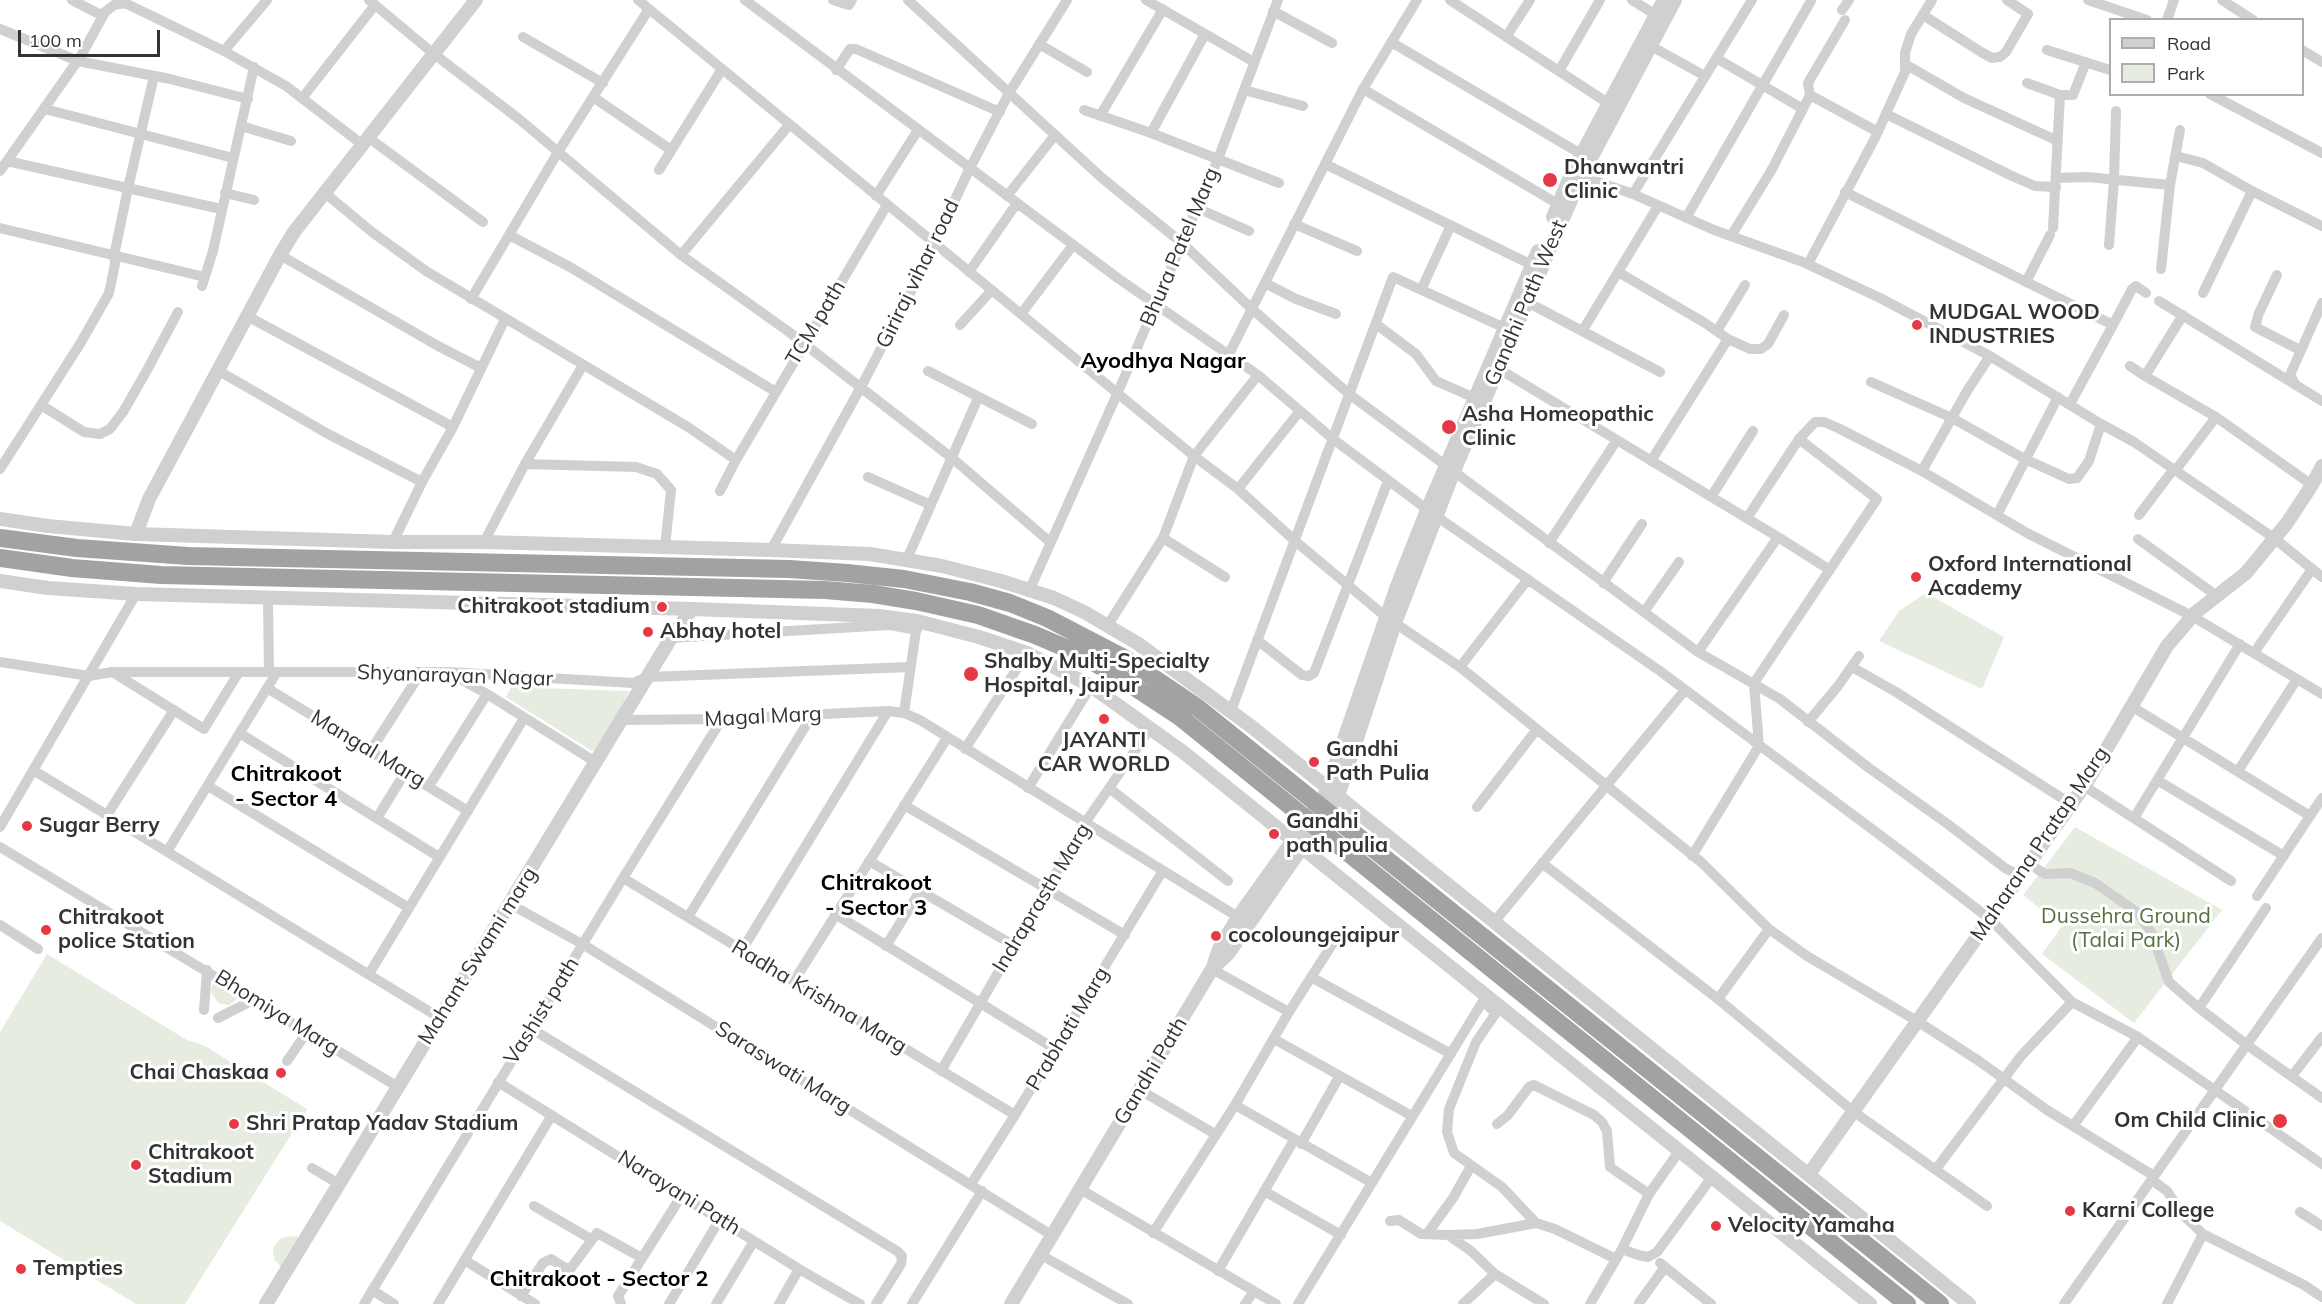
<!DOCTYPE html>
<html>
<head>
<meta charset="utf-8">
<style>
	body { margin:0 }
	#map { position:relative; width:2322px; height:1304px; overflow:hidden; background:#fff; font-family:Mulish,sans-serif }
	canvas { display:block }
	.legend { position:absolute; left:2109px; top:18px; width:195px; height:78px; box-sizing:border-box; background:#fff; border:2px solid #adadad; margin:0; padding:8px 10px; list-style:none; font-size:18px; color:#333 }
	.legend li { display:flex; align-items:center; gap:12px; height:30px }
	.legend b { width:30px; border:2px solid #adadad }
	.scale { position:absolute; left:18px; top:30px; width:142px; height:27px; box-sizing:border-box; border:3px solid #333; border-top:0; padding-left:8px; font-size:18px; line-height:21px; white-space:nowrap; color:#333; -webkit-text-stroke:4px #fff; paint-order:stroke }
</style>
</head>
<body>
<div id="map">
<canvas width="2322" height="1304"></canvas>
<ul class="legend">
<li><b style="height:8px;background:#d0d0d0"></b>Road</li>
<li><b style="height:16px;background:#e6ecdf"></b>Park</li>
</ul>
<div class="scale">100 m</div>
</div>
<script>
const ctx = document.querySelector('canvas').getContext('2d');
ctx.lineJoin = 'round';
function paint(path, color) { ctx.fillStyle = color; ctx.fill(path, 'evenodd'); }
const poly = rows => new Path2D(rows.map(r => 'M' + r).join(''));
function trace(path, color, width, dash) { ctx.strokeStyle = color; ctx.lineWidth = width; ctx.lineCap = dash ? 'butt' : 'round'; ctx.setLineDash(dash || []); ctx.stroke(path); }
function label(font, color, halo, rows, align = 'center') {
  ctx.font = font + ' Mulish,sans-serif'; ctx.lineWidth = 6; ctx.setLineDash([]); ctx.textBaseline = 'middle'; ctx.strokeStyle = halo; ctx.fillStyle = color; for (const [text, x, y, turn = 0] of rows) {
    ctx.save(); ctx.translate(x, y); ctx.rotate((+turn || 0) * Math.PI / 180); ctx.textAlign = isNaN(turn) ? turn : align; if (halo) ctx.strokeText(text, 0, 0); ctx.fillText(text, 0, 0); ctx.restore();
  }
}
const green = poly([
	[1926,593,2004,637,1982,689,1879,641,1899,611],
	[511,687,629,691,605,742,592,751,506,697],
	[2075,827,2222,910,2134,1023,2042,954,2062,926,2023,895],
	[47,954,151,1018,187,1040,205,1046,307,1109,185,1304,136,1304,0,1221,0,1032],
	[213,982,238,998,229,1005,218,1003,211,992],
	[294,1236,299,1237,282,1268,274,1259,273,1248,281,1238]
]);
const minor = poly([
	[72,0,103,16],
	[369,0,434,54,519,119,681,255,789,332,952,458,1050,542],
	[638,0,1194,456,1238,489,1294,540,1386,617,1460,667,1701,862,1769,929,1807,956,1917,1021,1979,1061,2047,1110,2154,1176],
	[745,0,1119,279,1258,375,1333,439,1436,516,1660,671,1904,853,1990,919,2072,1002,2138,1037,2322,1164],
	[833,0,849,5,852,0],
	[908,0,1102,178,1182,243,1252,309,1349,394,1698,652,1780,699,1869,768,1949,825,2005,868,2021,876],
	[1146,0,1254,62],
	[1450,0,1614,107],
	[1632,0,1656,15],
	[2088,0,2147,20],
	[2222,0,2253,20],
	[649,9,558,152,509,235,570,267,776,392],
	[1842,10,1849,0],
	[1273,11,1332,43],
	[1923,15,1981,52,1992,58,2000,57,2006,52,2028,14,2007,0],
	[1845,20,1808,83,1810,95,1878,132],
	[2167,20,2174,0],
	[0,29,78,61,170,79,248,99],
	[523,37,603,83],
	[1506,37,1530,0],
	[1391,42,1581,154],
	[1039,44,1087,72],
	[1651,46,1705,76],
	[2047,50,2110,70],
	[2302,50,2322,62],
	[224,51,267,0],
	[1716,58,1803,109],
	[1905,64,1964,98,2058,141],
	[836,70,850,49,856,49,1000,112],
	[1559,71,1600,0],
	[2027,83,2060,95,2073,95,2086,62],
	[1363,89,1558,204],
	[1244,90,1303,106],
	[2210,94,2322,153],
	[303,97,375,5],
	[593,97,671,150],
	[45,109,233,158],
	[1084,110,1151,133,1279,183],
	[1886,114,2012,176,2035,186,2056,187],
	[1100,116,1163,9],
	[241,126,291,141],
	[1151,133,1205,34],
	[369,138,483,222],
	[2176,156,2203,163,2252,191,2322,226],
	[7,161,221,209],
	[1325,164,1532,265],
	[659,170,722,69],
	[0,171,81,56,105,12,114,5,125,3,224,51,286,86,363,145],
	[1575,174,1633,194,1714,230,1803,262,1880,298,1990,356,2101,424,2134,442,2274,538,2322,577],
	[2056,178,2087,177,2170,185],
	[1845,192,2113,325,2070,404],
	[225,193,254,200],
	[325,193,372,232,426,271,688,427,736,460,887,205],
	[1633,194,1752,0],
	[876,196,918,130],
	[1007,196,1055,135],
	[1197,208,1249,231],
	[1686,218,1811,1],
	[1294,224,1357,251],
	[0,228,205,277],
	[2053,228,2060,95],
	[1731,236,1771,171,1810,95],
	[2109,245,2114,180,2116,111],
	[280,255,438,346,481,368],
	[681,255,789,125],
	[1808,264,1875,138,1905,72,1905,53,1911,34,1932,0],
	[2161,269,2170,185,2180,130],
	[969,272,1017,203],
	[1618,272,1705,323,1728,339,1750,349,1761,349,1768,344,1784,315],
	[2277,275,2259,313,2255,327,2300,350],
	[2026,282,2050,235],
	[1265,283,1296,299,1336,314],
	[202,286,213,251,254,67],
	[1421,290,1451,225],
	[2203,293,2252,191],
	[471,299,509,235],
	[2159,301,2322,401],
	[1527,302,1660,372],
	[1021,314,1073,245],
	[2183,315,2145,376,2216,417,2312,485],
	[247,316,453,427],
	[1376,324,1416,354,1436,381,1475,398],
	[960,325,992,290],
	[2113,325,2132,289,2136,286,2146,293],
	[1583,330,1658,206],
	[1717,331,1745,285],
	[1229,354,1363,89,1417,0],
	[1990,356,1967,391,1922,471,2027,533,2192,616,2322,694],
	[2130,366,2145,376],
	[1499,369,1778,537,1830,570],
	[219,371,328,434,422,482],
	[928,371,1032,424],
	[1871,382,1952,418,2025,459,2069,479,2077,478,2089,461,2101,424],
	[2295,384,2290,375,2322,303],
	[41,405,84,432,100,434,110,429,123,412,146,372,178,312],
	[1651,461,1728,339],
	[525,464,636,467,657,474,671,490,665,547],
	[0,469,80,344,109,293,115,264,114,256,128,188,154,76],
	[2175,471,2216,417],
	[868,477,931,505],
	[1238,489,1299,412],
	[720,491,736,460],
	[1711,497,1753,431],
	[1997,515,2058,397],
	[2139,515,2173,470],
	[1747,518,1799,439,1815,422,1824,422,1838,428,1922,471],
	[1163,538,1225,577],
	[2138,539,2217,596],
	[393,542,422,482,453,427,505,319],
	[484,542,525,464,583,365],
	[1549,543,1617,440],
	[771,550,862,385,917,280,970,168,1009,93,1067,0],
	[907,559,978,398],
	[1603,583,1642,524],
	[1030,589,1118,392,1218,159,1278,0],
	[268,599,269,672],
	[1644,612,1679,562],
	[1108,625,1163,538,1194,456,1258,375],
	[671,638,890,625,917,630],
	[1257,640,1302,675,1309,676,1314,673,1388,481],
	[1698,652,1778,537],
	[2254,653,2312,569],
	[0,662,89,676,112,672,448,672,633,683,648,677,911,667],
	[1460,667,1528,579],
	[1852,667,1896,692,2071,804],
	[114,673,204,729,239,672],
	[451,674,487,694,597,763],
	[267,688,468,811],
	[2131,706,2310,816],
	[1231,711,1393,277,1505,328],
	[904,713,917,624],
	[622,720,722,719,888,711,904,713,920,720,1238,917],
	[1808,722,1838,686,1859,656],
	[241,734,439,857],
	[965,749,1027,653],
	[371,750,420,674],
	[33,770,440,1018],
	[2238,771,2297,679],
	[2157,780,2284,856],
	[208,786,409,908],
	[429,786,487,694],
	[2084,786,2231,881],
	[1028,788,1091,686],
	[1109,788,1228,881],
	[904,805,1125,935],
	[1477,807,1537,729],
	[107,815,174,710],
	[377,818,406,771],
	[2134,818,2240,644],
	[0,827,136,594],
	[0,847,398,1087],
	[168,850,277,672],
	[1692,856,1759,746,1754,683,1877,499,1799,439],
	[869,861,1013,945],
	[1542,863,1718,999,1769,929],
	[2029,864,2045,874,2070,873,2095,883,2137,912,2151,932,2169,982,2199,1008,2247,1045,2322,1098],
	[623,878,1015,1115],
	[2257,896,2322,798],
	[510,904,584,945,1053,1236],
	[835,914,1055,1049],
	[688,917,813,714],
	[1495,921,1685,690],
	[0,925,38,949],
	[886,946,920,891],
	[742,950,888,711],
	[1212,969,1289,1012],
	[369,974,524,718],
	[1311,977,1451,1054],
	[794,981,947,738],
	[1718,999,1854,1112,1987,1206],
	[1483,1002,1496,1013,1476,1042,1449,1109,1447,1132,1454,1153,1502,1187,1536,1223,1555,1229,1616,1259],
	[2199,1008,2266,908],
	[204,1010,207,970],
	[218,1018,255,999],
	[532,1029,897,1251,902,1256,901,1264,876,1304],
	[1274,1039,1412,1116],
	[287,1061,307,1032],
	[941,1071,1085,823,1150,729],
	[2292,1076,2322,1037],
	[498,1082,799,1269,860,1304],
	[1140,1090,1215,1134],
	[1235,1105,1372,1183],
	[1497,1124,1508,1115,1529,1087,1534,1085,1594,1115,1602,1122,1607,1131,1610,1167,1649,1194],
	[2073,1126,2138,1037],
	[1301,1144,1339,1077],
	[312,1168,339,1184],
	[1936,1169,2021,1056,2072,1002],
	[2152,1180,2167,1191,2182,1214,2203,1234,2167,1304],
	[971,1184,1015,1115,1162,872],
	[1080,1189,1276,1304],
	[1264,1191,1341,1235],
	[534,1206,591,1239],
	[2300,1212,2322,1226],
	[1390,1221,1399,1220,1421,1234,1448,1235,1477,1234,1536,1223],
	[1153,1233,1235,1105,1289,1012,1333,943],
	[1427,1234,1453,1198,1471,1166],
	[2203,1234,2304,1285,2322,1297],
	[1448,1235,1471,1251,1495,1274],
	[1622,1249,1638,1255,1648,1257,1657,1252,1712,1177],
	[1041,1255,1128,1304],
	[466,1261,535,1304],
	[1660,1263,1711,1304],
	[1218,1271,1294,1140],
	[372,1290,394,1304],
	[521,1296,543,1263,551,1259,565,1268,571,1268,597,1233,642,1258],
	[1639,1303,1665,1267],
	[364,1304,623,878,722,719],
	[438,1304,552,1115],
	[621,1304,618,1296,682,1195],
	[669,1304,720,1219],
	[716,1304,754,1241],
	[779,1304,799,1269],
	[912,1304,982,1191],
	[1245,1304,1254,1291],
	[1298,1304,1486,996],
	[1463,1304,1495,1274,1544,1304],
	[1590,1304,1622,1249,1649,1194,1680,1150],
	[2064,1304,2322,938]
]);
const tertiary = poly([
	[1553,217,1572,172,1664,0],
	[0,519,48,526,136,534,393,542,484,542,771,550,870,554,942,566,1001,581,1054,598,1084,612,1137,643,1252,727,1969,1304],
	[136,534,149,499,280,255,294,232,476,0],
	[0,581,48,588,136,594,692,609,879,616,917,621,979,637,1027,653,1091,686,1183,752,1870,1304],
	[1325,794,1397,586,1427,510,1538,251],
	[1214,964,1219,949,1238,917,1313,812],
	[1809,1174,2087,782,2167,646,2195,613,2246,573,2287,523,2312,485,2322,466],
	[266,1304,671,638,692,609],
	[1011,1304,1212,969,1228,954,1338,796,1395,623,1454,471,1581,177,1675,0]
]);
const trunk = poly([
	[0,538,77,548,188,556,789,569,847,573,904,579,970,592,1010,603,1047,618,1124,658,1198,708,1940,1304],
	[0,558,72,568,161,575,825,590,873,594,916,601,978,615,1035,635,1075,652,1116,675,1180,717,1907,1304]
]);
const markers = [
	[1550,180,8,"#e63946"],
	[1917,325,6,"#e63946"],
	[1449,427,8,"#e63946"],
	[1916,577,6,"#e63946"],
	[662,607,6,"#e63946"],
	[648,632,6,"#e63946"],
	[971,674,8,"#e63946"],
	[1104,719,6,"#e63946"],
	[1314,762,6,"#e63946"],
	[27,826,6,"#e63946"],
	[1274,834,6,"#e63946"],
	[46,930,6,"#e63946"],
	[1216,936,6,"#e63946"],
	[281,1073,6,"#e63946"],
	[2280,1121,8,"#e63946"],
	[234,1124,6,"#e63946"],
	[136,1165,6,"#e63946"],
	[2070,1211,6,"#e63946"],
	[1716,1226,6,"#e63946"],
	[21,1269,6,"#e63946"]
];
const poiNames = [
	["Dhanwantri",1564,168],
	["Clinic",1564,192],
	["MUDGAL WOOD",1929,313],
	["INDUSTRIES",1929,337],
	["Asha Homeopathic",1462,415],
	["Clinic",1462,439],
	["Oxford International",1928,565],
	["Academy",1928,589],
	["Chitrakoot stadium",650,607,"right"],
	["Abhay hotel",660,632],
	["Shalby Multi-Specialty",984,662],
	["Hospital, Jaipur",984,686],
	["JAYANTI",1104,741,"center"],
	["CAR WORLD",1104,765,"center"],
	["Gandhi",1326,750],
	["Path Pulia",1326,774],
	["Gandhi",1286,822],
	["path pulia",1286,846],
	["Sugar Berry",39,826],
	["Chitrakoot",58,918],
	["police Station",58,942],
	["cocoloungejaipur",1228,936],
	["Chai Chaskaa",269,1073,"right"],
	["Om Child Clinic",2266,1121,"right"],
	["Shri Pratap Yadav Stadium",246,1124],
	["Chitrakoot",148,1153],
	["Stadium",148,1177],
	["Karni College",2082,1211],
	["Velocity Yamaha",1728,1226],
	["Tempties",33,1269]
];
const streetNames = [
	["Bhura Patel Marg",1180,247,-67],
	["Giriraj vihar road",918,274,-64],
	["Gandhi Path West",1526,303,-67],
	["TCM path",816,323,-59],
	["Shyanarayan Nagar",455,676,2],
	["Magal Marg",763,717,-3],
	["Mangal Marg",368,749,31],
	["Maharana Pratap Marg",2040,844,-56],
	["Indraprasth Marg",1042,898,-59],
	["Mahant Swami marg",478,956,-58],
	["Radha Krishna Marg",819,997,31],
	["Vashist path",542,1011,-58],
	["Bhomiya Marg",277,1013,32],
	["Prabhati Marg",1068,1029,-59],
	["Saraswati Marg",783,1068,32],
	["Gandhi Path",1151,1071,-59],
	["Narayani Path",679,1193,32]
];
const parkNames = [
	["Dussehra Ground",2126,917],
	["(Talai Park)",2126,941]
];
const neighbourhoodNames = [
	["Ayodhya Nagar",1163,361],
	["Chitrakoot",286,774],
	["- Sector 4",286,799],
	["Chitrakoot",876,883],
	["- Sector 3",876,908],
	["Chitrakoot - Sector 2",599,1279]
];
paint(green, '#e6ecdf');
trace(minor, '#d0d0d0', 10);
trace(tertiary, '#d0d0d0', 14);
trace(trunk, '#a2a2a2', 18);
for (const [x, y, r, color] of markers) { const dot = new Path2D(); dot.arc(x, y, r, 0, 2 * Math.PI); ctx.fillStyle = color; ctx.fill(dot); trace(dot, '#fff', 2); }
label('bold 21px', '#333', '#fff', poiNames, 'left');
label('21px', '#333', '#fff', streetNames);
label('21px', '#56703f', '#fff', parkNames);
label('bold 22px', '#000', '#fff', neighbourhoodNames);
</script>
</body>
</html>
